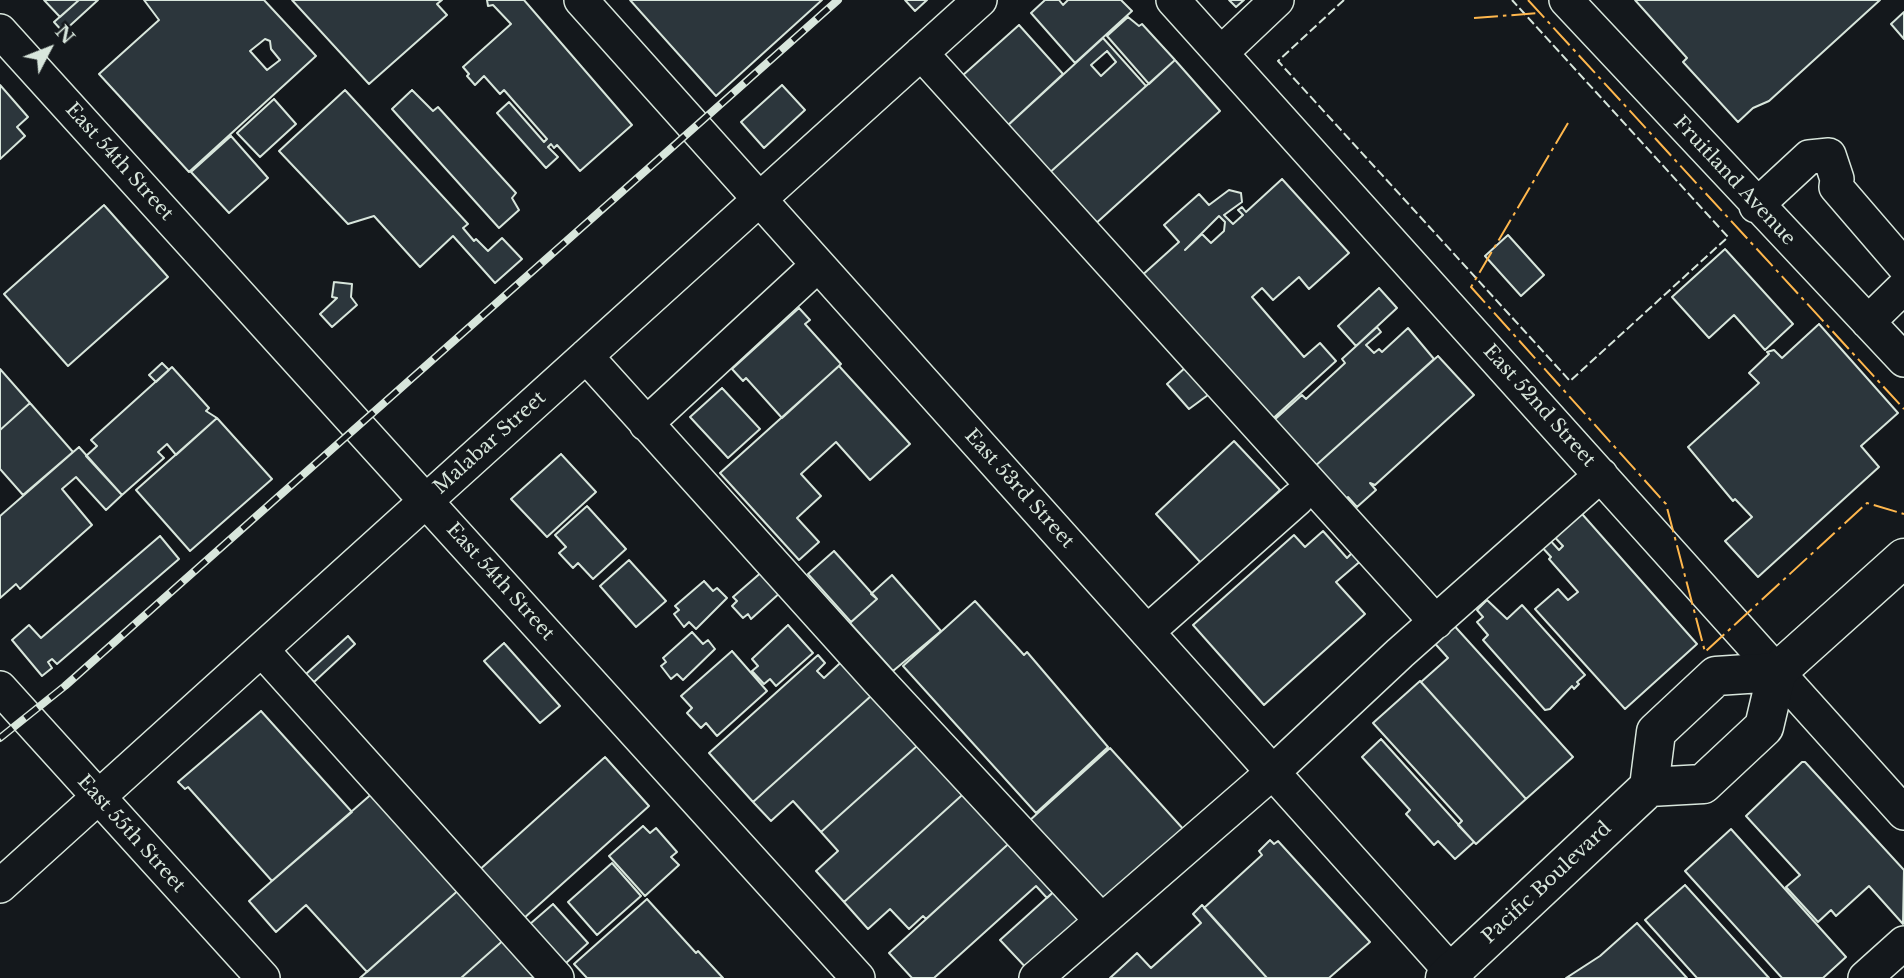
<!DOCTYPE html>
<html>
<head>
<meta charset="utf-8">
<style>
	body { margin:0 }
	#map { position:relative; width:1904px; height:978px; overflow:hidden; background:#14181c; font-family:"Libre Baskerville",serif }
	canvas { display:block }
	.north { position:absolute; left:14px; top:14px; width:70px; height:70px; -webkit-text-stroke:5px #14181c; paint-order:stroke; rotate:48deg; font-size:19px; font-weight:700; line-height:28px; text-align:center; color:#d8e6dc }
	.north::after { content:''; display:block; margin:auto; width:24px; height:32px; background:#d8e6dc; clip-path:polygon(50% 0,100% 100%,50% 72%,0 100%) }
</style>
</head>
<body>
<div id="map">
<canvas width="1904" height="978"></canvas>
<div class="north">N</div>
</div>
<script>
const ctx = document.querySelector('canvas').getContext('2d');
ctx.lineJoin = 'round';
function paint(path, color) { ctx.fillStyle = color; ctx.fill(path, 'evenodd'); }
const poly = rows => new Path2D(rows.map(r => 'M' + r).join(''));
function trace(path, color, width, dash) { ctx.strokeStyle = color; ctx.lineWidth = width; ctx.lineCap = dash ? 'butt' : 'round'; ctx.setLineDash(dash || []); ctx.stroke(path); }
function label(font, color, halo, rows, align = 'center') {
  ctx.font = font + ' "Libre Baskerville",serif'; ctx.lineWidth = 5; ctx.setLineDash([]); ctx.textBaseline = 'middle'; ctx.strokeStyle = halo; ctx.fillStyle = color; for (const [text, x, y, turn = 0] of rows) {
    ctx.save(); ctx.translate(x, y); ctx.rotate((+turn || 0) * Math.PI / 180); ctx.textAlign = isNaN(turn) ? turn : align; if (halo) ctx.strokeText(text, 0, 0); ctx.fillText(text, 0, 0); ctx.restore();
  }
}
const building = poly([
	[44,0,79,0,60,17,44,0],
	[79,0,98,0,63,32,54,22,79,0],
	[144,0,264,0,316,56,189,172,99,74,159,20,144,0],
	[265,39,270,41,271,49,280,60,267,70,250,51,265,39],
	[292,0,442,0,437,4,447,15,369,84,292,0],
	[487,0,524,0,632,125,580,171,557,145,554,148,551,144,548,147,558,157,546,168,497,113,509,102,544,142,547,139,504,90,500,94,484,76,475,85,467,76,469,74,463,67,511,24,493,5,488,6,487,0],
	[630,0,822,0,716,96,630,0],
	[905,0,927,0,915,11,905,0],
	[1045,0,1059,0,1063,5,1068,0,1121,0,1132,11,1075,63,1031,13,1045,0],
	[1229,0,1244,0,1236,7,1229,0],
	[1635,0,1880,0,1769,101,1753,108,1738,122,1683,62,1687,58,1635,0],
	[1904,12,1904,39,1891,24,1904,12],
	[1128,17,1139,26,1142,24,1175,60,1149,84,1107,36,1128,17],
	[1019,25,1063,74,1007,126,962,76,1019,25],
	[1103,38,1146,86,1047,175,1005,128,1103,38],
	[1107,51,1116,62,1101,76,1091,65,1107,51],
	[1175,60,1220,111,1093,226,1047,175,1175,60],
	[0,85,28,117,17,127,25,136,0,159,0,85],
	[782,85,805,110,764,148,741,122,782,85],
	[345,90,468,224,463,228,474,241,476,239,488,251,502,238,522,259,495,283,453,236,420,267,374,216,348,224,279,151,345,90],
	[412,90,433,111,438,107,516,193,512,198,519,210,499,228,392,109,412,90],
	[274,99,296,124,260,157,237,133,274,99],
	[231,136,268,178,229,213,191,172,231,136],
	[1282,179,1349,253,1309,289,1299,277,1273,300,1262,288,1252,297,1304,357,1320,343,1336,361,1268,423,1139,278,1179,242,1164,225,1199,194,1209,205,1229,190,1241,193,1242,202,1224,215,1233,224,1243,215,1238,210,1242,207,1246,212,1282,179],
	[1219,216,1225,222,1224,231,1211,243,1202,234,1185,250,1219,216],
	[104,205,168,277,68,366,4,294,104,205],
	[1508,235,1544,275,1521,296,1485,256,1508,235],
	[1725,249,1793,324,1765,350,1734,315,1709,338,1672,297,1725,249],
	[334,282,352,284,351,297,357,305,332,327,320,314,337,298,332,297,334,282],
	[1379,288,1397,308,1356,346,1338,326,1379,288],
	[799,308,810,320,805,324,841,364,782,418,746,378,743,381,732,369,799,308],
	[1819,324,1898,413,1861,446,1879,467,1758,577,1725,541,1752,517,1735,499,1733,501,1688,447,1759,383,1749,373,1769,354,1767,352,1774,350,1782,358,1819,324],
	[1377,327,1381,332,1366,345,1374,353,1379,349,1382,352,1408,328,1434,359,1313,468,1272,422,1302,395,1306,399,1345,363,1342,359,1377,327],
	[1438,356,1474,395,1375,485,1370,483,1376,490,1357,507,1348,497,1343,502,1313,468,1438,356],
	[162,363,169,370,156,382,149,375,162,363],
	[839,366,910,444,870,480,836,442,801,474,821,496,797,518,819,542,799,560,720,473,839,366],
	[172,367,209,408,206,411,217,418,176,455,167,444,158,452,164,458,122,495,86,456,97,446,91,440,172,367],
	[1186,367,1208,395,1189,409,1167,384,1186,367],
	[0,369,30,403,0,430,0,369],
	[722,388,760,429,728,458,690,417,722,388],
	[30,403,73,452,23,495,0,469,0,430,30,403],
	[217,418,272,479,190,551,136,490,217,418],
	[1234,441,1280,490,1201,563,1156,514,1234,441],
	[79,447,122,495,106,510,76,477,62,489,92,525,20,589,16,584,0,598,0,516,79,447],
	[561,454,596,492,547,537,511,499,561,454],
	[587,506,626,549,593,579,578,563,573,568,559,553,566,547,555,535,587,506],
	[1575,506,1697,644,1625,709,1535,609,1558,589,1568,600,1578,592,1549,559,1551,557,1540,545,1548,538,1559,550,1563,546,1548,530,1575,506],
	[1323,531,1347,558,1355,550,1363,559,1336,582,1365,614,1264,705,1193,625,1294,535,1305,547,1323,531],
	[160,536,179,559,57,664,52,659,48,662,52,668,42,676,12,640,29,625,41,638,160,536],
	[834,551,877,599,851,622,808,574,834,551],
	[629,560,666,601,636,627,600,586,629,560],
	[764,570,782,591,751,619,748,614,743,618,732,606,737,601,733,597,764,570],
	[892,575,941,631,893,671,850,623,877,599,871,594,892,575],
	[704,581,713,591,717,588,727,598,696,629,689,622,684,627,674,614,679,610,675,606,704,581],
	[1487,600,1507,619,1522,605,1585,675,1577,682,1579,684,1574,689,1572,686,1550,709,1545,710,1483,640,1488,635,1477,622,1483,617,1477,610,1487,600],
	[975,601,1024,655,1027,652,1108,747,1036,813,903,666,975,601],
	[1450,621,1573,757,1526,799,1421,682,1448,658,1430,638,1450,621],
	[788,625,813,653,776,686,770,679,764,684,752,671,758,666,752,659,788,625],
	[692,632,703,644,708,640,715,649,683,680,677,674,671,679,661,666,666,662,663,658,692,632],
	[348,636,355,644,314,682,306,674,348,636],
	[504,643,560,706,540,723,484,661,504,643],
	[732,651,767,691,717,736,706,723,701,728,687,713,692,708,681,696,732,651],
	[851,653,881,687,753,802,709,753,818,655,825,663,817,671,824,678,851,653],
	[1420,681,1526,799,1476,844,1458,825,1462,821,1373,723,1420,681],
	[881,687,927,737,821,832,793,801,771,821,753,802,881,687],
	[261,711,352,812,272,881,188,787,185,789,178,782,261,711],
	[927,737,971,787,844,902,816,871,838,851,821,832,927,737],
	[1381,739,1474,842,1455,859,1438,841,1434,845,1406,814,1410,810,1362,757,1381,739],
	[1110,748,1185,831,1104,904,1029,821,1110,748],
	[605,757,649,806,523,919,477,872,605,757],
	[1802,762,1805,762,1904,870,1903,924,1869,886,1836,916,1831,910,1818,922,1786,887,1800,875,1746,816,1802,762],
	[971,787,1016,837,926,919,923,916,909,929,890,909,868,929,844,902,971,787],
	[375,791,462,887,367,972,306,905,276,932,249,901,375,791],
	[643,826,650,833,656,828,677,852,671,857,679,865,645,896,609,856,643,826],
	[1731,829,1846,957,1823,978,1782,978,1685,871,1731,829],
	[1016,837,1060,886,1047,898,1036,886,934,978,912,978,889,953,1016,837],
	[1270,840,1274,844,1278,841,1370,942,1329,978,1267,978,1204,908,1262,855,1259,851,1270,840],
	[612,863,641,896,597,935,568,902,612,863],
	[1685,885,1769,978,1697,978,1645,920,1685,885],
	[1060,886,1089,919,1030,972,1000,940,1060,886],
	[462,887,507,937,461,978,360,978,462,887],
	[647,899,696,953,698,951,723,978,587,978,574,964,647,899],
	[553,904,588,943,565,964,530,924,553,904],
	[1202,905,1267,978,1110,978,1137,953,1151,968,1201,923,1193,914,1202,905],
	[1637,923,1687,978,1566,978,1600,956,1637,923],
	[507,937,544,978,461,978,507,937]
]);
const minor = poly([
	[581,0,1457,978],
	[1173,0,1904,813],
	[1566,0,1904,360],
	[0,31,858,978],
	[921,53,1436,622],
	[1221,53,1277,0],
	[1756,206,1809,157,1829,155,1837,179,1836,187,1904,266],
	[1868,322,1904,287],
	[586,356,878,680,1101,920],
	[646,424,818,265],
	[1147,632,1297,499],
	[262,650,557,978],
	[0,688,263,978],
	[0,886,980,0],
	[1036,978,1273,772,1400,653,1601,475],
	[1865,978,1904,943]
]);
const major = poly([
	[1649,787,1656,732,1716,676,1777,672],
	[1445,978,1649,787,1703,784,1764,727,1777,672,1904,558]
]);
const rail = poly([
	[0,738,65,686,838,0]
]);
const fence = poly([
	[1344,0,1278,61,1570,381,1728,237,1512,0]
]);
const power = poly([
	[1528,0,1904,409],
	[1474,18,1540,13],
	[1568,123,1471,287,1666,504,1705,652,1867,503,1904,514]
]);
const streetNames = [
	["East 54th Street",119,162,48],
	["Fruitland Avenue",1734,181,47],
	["East 52nd Street",1539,406,48],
	["Malabar Street",490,443,-42],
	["East 53rd Street",1019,489,48],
	["East 54th Street",500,582,48],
	["East 55th Street",131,834,48],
	["Pacific Boulevard",1547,883,-43]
];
paint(building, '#2c363c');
trace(building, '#d8e6dc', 2);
trace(minor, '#d8e6dc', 36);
trace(major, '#d8e6dc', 41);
trace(minor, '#14181c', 33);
trace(major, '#14181c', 38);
trace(rail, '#d8e6dc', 8);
trace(rail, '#14181c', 5, [16]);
trace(fence, '#d8e6dc', 2, [9, 3.5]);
trace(power, '#ffb74d', 2, [24, 5, 3.5, 5]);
label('19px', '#d8e6dc', '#14181c', streetNames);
</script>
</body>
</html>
